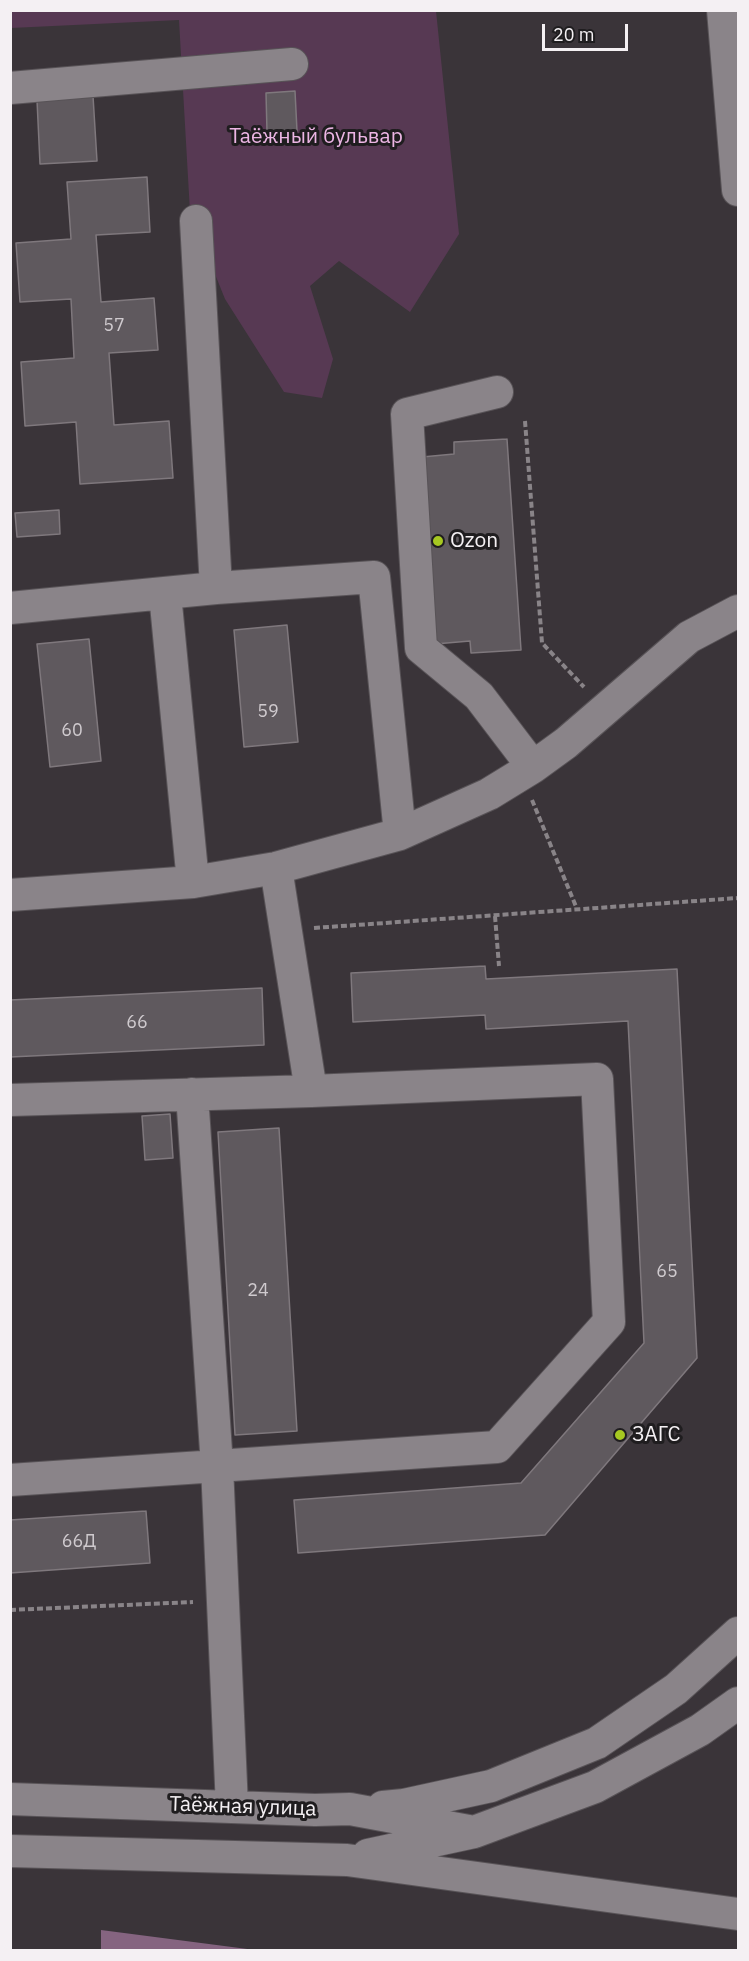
<!DOCTYPE html>
<html>
<head>
<meta charset="utf-8">
<style>
	body { margin:0 }
	#map { position:relative; width:749px; height:1961px; overflow:hidden; background:#3a3439; font-family:"IBM Plex Sans",sans-serif }
	canvas { display:block }
	.frame { position:absolute; inset:0; border:12px solid #f4f0f3; pointer-events:none }
	.scale { position:absolute; left:542px; top:24px; width:86px; height:27px; box-sizing:border-box; border:3px solid #f4f0f3; border-top:0; padding-left:8px; font-size:18px; line-height:21px; white-space:nowrap; color:#f4f0f3; -webkit-text-stroke:4px #1f1d1f; paint-order:stroke }
</style>
</head>
<body>
<div id="map">
<canvas width="749" height="1961"></canvas>
<div class="frame"></div>
<div class="scale">20 m</div>
</div>
<script>
const ctx = document.querySelector('canvas').getContext('2d');
ctx.lineJoin = 'round';
function paint(path, color) { ctx.fillStyle = color; ctx.fill(path, 'evenodd'); }
const poly = rows => new Path2D(rows.map(r => 'M' + r).join(''));
function trace(path, color, width, dash) { ctx.strokeStyle = color; ctx.lineWidth = width; ctx.lineCap = dash ? 'butt' : 'round'; ctx.setLineDash(dash || []); ctx.stroke(path); }
function label(font, color, halo, rows, align = 'center') {
  ctx.font = font + ' "IBM Plex Sans",sans-serif'; ctx.lineWidth = 6; ctx.setLineDash([]); ctx.textBaseline = 'middle'; ctx.strokeStyle = halo; ctx.fillStyle = color; for (const [text, x, y, turn = 0] of rows) {
    ctx.save(); ctx.translate(x, y); ctx.rotate((+turn || 0) * Math.PI / 180); ctx.textAlign = isNaN(turn) ? turn : align; if (halo) ctx.strokeText(text, 0, 0); ctx.fillText(text, 0, 0); ctx.restore();
  }
}
const green = poly([
	[10,11,436,11,459,234,410,312,339,261,310,286,333,359,322,398,284,392,225,299,190,212,179,20,11,28]
]);
const forest = poly([
	[101,1930,255,1950,101,1950]
]);
const building = poly([
	[295,91,297,131,267,132,266,93,295,91],
	[93,96,97,161,40,164,37,100,93,96],
	[147,177,150,232,96,235,101,302,154,298,158,350,109,353,114,425,169,421,173,478,80,484,76,422,25,426,21,362,74,358,71,299,20,302,16,243,71,239,67,182,147,177],
	[507,439,521,650,471,653,470,641,435,644,422,457,454,454,454,442,507,439],
	[59,510,60,534,17,537,15,513,59,510],
	[287,625,298,742,244,747,234,630,287,625],
	[89,639,101,761,50,767,37,644,89,639],
	[485,966,486,979,677,969,697,1358,545,1535,298,1553,294,1500,521,1483,644,1343,628,1021,486,1029,485,1015,353,1022,351,973,485,966],
	[262,988,264,1045,10,1057,10,1000,262,988],
	[170,1114,173,1158,145,1160,142,1116,170,1114],
	[279,1128,297,1431,235,1435,218,1132,279,1128],
	[146,1511,150,1563,10,1573,10,1520,146,1511]
]);
const path = poly([
	[525,421,542,643,584,687],
	[532,800,577,909],
	[495,916,499,966],
	[314,928,738,898],
	[10,1610,193,1602]
]);
const minor = poly([
	[723,10,738,190],
	[10,88,292,64],
	[196,221,216,588],
	[497,392,407,414,421,648,479,696,533,767],
	[165,594,193,882],
	[10,608,216,588,374,577,400,834],
	[10,895,193,882,276,868,400,834,489,794,533,767,566,743,689,637,738,611],
	[192,1094,217,1466,497,1447,609,1322,597,1079,311,1091,276,868],
	[10,1100,311,1091],
	[10,1480,217,1466,232,1807],
	[10,1799,315,1810,350,1809,474,1832],
	[383,1807,404,1805,491,1786,597,1743,676,1689,738,1633],
	[10,1851,347,1860,738,1914],
	[368,1855,474,1832,595,1787,700,1730,738,1703]
]);
const markers = [
	[438,541,6,"#a6c821"],
	[620,1435,6,"#a6c821"]
];
const numberNames = [
	["57",114,326],
	["59",268,712],
	["60",72,731],
	["66",137,1023],
	["65",667,1272],
	["24",258,1291],
	["66Д",79,1542]
];
const parkNames = [
	["Таёжный бульвар",316,137]
];
const poiNames = [
	["Ozon",450,541],
	["ЗАГС",632,1435]
];
const streetNames = [
	["Таёжная улица",243,1807,2]
];
paint(green, '#573953');
paint(forest, '#856480');
paint(building, '#5f595e');
trace(building, '#7f787d', 1.5);
trace(minor, '#585357', 34);
trace(path, '#898488', 4, [6, 3]);
trace(minor, '#8a8489', 32);
for (const [x, y, r, color] of markers) { const dot = new Path2D(); dot.arc(x, y, r, 0, 2 * Math.PI); ctx.fillStyle = color; ctx.fill(dot); trace(dot, '#1f1d1f', 2); }
label('18px', '#cfcace', null, numberNames);
label('21px', '#ecb5e4', '#1f1d1f', parkNames);
label('21px', '#f4f0f3', '#1f1d1f', poiNames, 'left');
label('21px', '#f4f0f3', '#1f1d1f', streetNames);
</script>
</body>
</html>
